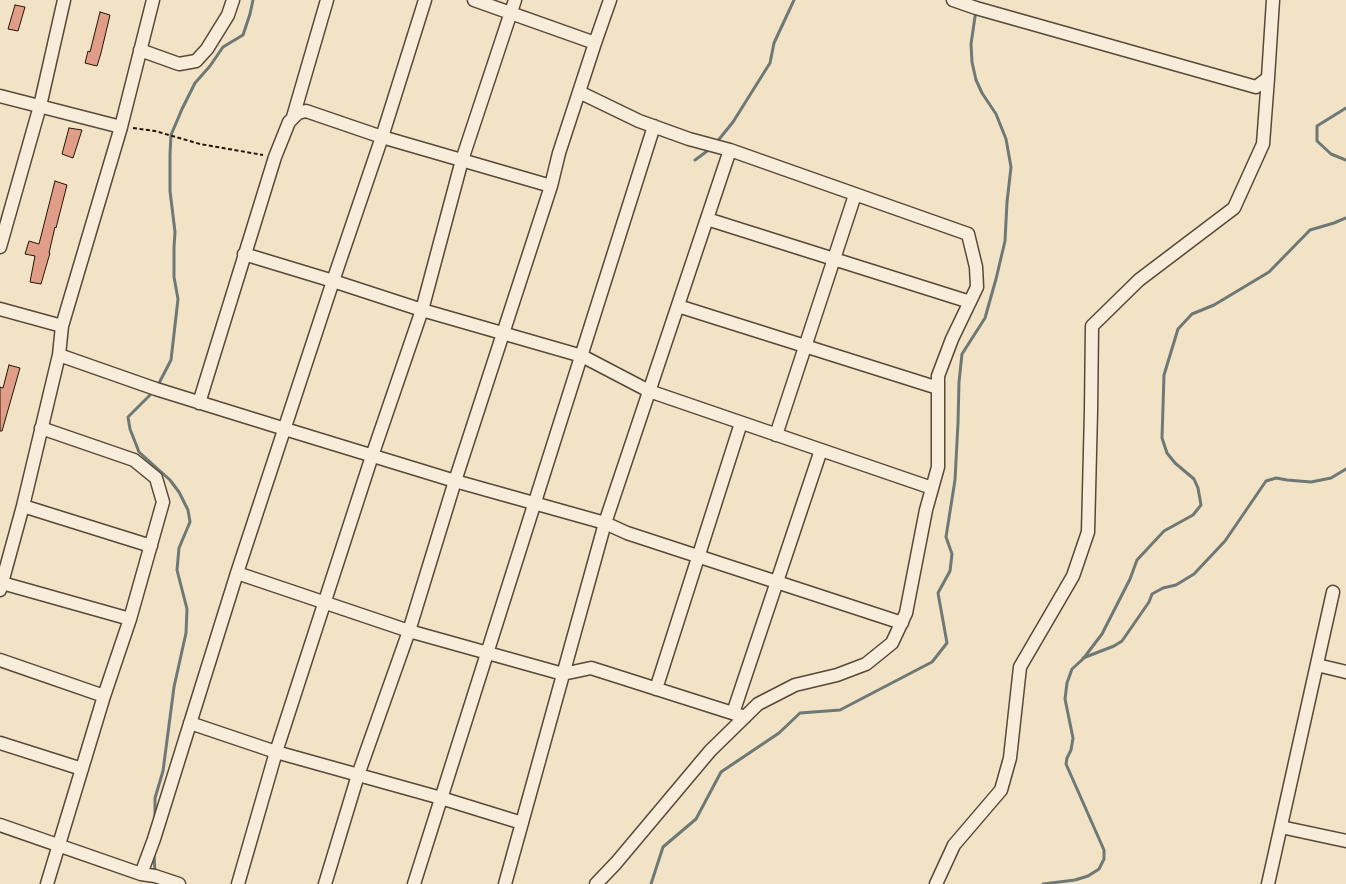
<!DOCTYPE html>
<html>
<head>
<meta charset="utf-8">
<style>
	body { margin:0 }
	canvas { display:block; background:#f2e3c6 }
</style>
</head>
<body>
<canvas width="1346" height="884"></canvas>
<script>
const ctx = document.querySelector('canvas').getContext('2d');
ctx.lineJoin = 'round';
const poly = rows => new Path2D(rows.map(r => 'M' + r).join(''));
function trace(path, color, width, dash) { ctx.strokeStyle = color; ctx.lineWidth = width; ctx.lineCap = dash ? 'butt' : 'round'; ctx.setLineDash(dash || []); ctx.stroke(path); }
function paint(path, color) { ctx.fillStyle = color; ctx.fill(path, 'evenodd'); }
const stream = poly([
	[1346,108,1317,126,1317,141,1331,154,1346,160],
	[716,143,733,122,770,63,774,43,794,0],
	[695,160,710,149],
	[157,387,171,360,178,299,174,277,174,247,175,232,170,191,170,154,171,135,182,109,195,83,210,66,223,47,243,35,250,14,253,0],
	[153,392,128,417,130,429,139,452,170,480,179,492,188,510,190,522,179,548,177,570,187,609,186,633,174,687,163,771,155,798,155,818],
	[1083,658,1114,646,1122,641,1149,602,1152,594,1163,588,1176,585,1194,574,1225,541,1266,481,1276,478,1287,480,1311,482,1331,478,1346,469],
	[154,854,155,873],
	[651,884,663,847,696,819,721,772,779,733,800,713,840,710,932,662,947,643,938,593,950,571,952,554,946,537,955,480,958,423,959,382,962,354,985,318,996,279,1005,241,1007,202,1011,167,1006,139,996,114,982,93,976,80,972,62,971,44,976,10],
	[1043,884,1075,880,1088,876,1099,869,1104,859,1104,850,1066,764,1067,758,1071,750,1073,738,1065,699,1067,683,1072,669,1083,659,1102,634,1130,579,1137,560,1164,531,1193,515,1201,505,1198,488,1194,479,1175,463,1167,453,1162,438,1164,375,1178,329,1192,314,1214,305,1269,272,1310,230,1334,223,1346,218]
]);
const building = poly([
	[15,5,25,7,18,31,8,29,15,5],
	[100,12,110,15,101,53,97,66,85,63,88,51,90,52,100,12],
	[69,128,82,130,73,158,62,154,69,128],
	[55,181,67,185,56,228,55,227,49,253,50,253,41,284,30,282,35,256,25,254,29,241,39,244,55,181],
	[9,365,20,368,2,431,0,431,0,387,3,388,9,365]
]);
const path = poly([
	[133,128,155,131,200,144,263,155]
]);
const minor = poly([
	[474,0,595,43],
	[953,0,976,8,1256,87,1268,78,1273,0],
	[140,50,179,64,196,61,207,49,228,15,233,0],
	[579,92,639,121,689,139,730,150,968,234,976,267,977,287,952,339,938,376,938,467,926,510,906,613,892,643,866,664,837,675,795,685,758,704,710,751,616,863,596,884],
	[0,96,121,127],
	[293,117,327,0],
	[707,219,970,302],
	[0,247,40,106,64,0],
	[244,254,333,281,422,310,582,356,649,391,932,488],
	[678,306,938,388],
	[0,309,62,326],
	[59,355,156,389,285,429,455,481,605,523,627,533,902,623],
	[199,403,275,157,289,122,298,113,306,111,382,137,551,186],
	[41,428,134,460,156,478,163,502,130,619,104,696,47,884],
	[776,435,855,195],
	[23,506,151,546],
	[237,573,409,631,563,674,591,668,745,717],
	[2,583,130,619],
	[0,590,23,506,59,355,62,326,121,127,153,0],
	[0,660,104,696],
	[1317,665,1346,672],
	[656,689,741,423],
	[733,713,821,450],
	[190,723,276,752,441,798,522,823],
	[0,743,82,769],
	[0,825,141,874,155,876,179,884],
	[1281,827,1346,841],
	[141,874,154,839,237,573,333,281,382,137,425,0],
	[238,884,276,752,372,456,422,310,462,160,515,0],
	[325,884,358,775,409,631,455,481,551,186,559,153,595,43,610,0],
	[414,884,654,126],
	[505,884,605,523,730,150],
	[936,884,954,845,1001,790,1010,758,1020,667,1073,576,1088,532,1091,411,1092,326,1139,280,1234,208,1263,144,1268,78],
	[1268,884,1333,592]
]);
trace(stream, '#6e7976', 3);
paint(building, '#e09e89');
trace(building, '#241409', 1);
trace(minor, '#584838', 15);
trace(path, '#241409', 2, [4, 2.5]);
trace(minor, '#f7edda', 12);
</script>
</body>
</html>
